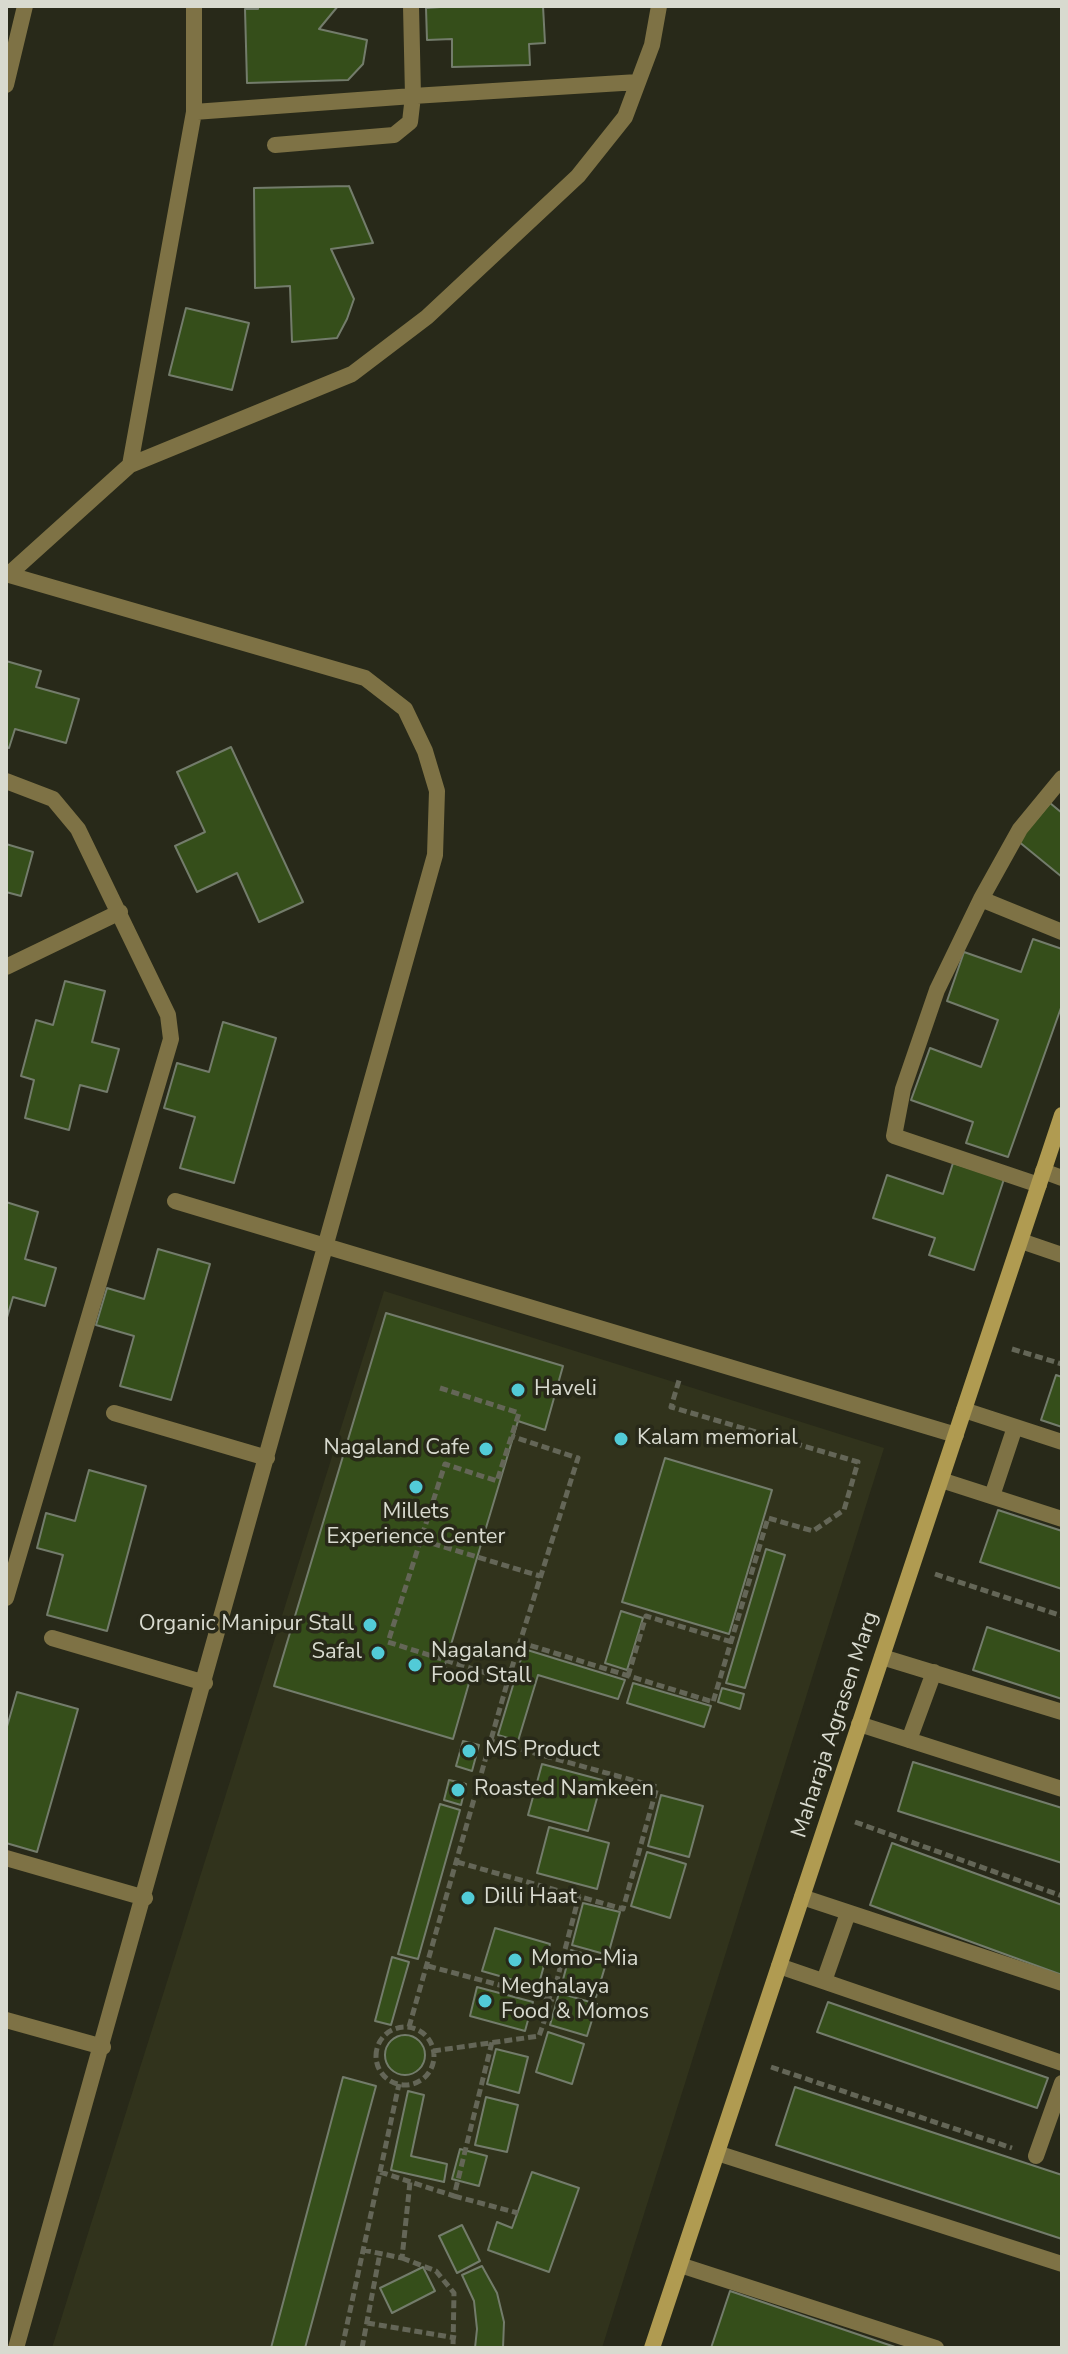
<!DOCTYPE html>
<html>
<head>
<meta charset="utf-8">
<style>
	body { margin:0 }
	#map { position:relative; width:1068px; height:2354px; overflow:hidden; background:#282919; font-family:"Nunito Sans",sans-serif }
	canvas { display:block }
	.frame { position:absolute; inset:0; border:8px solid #d8dacf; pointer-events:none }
</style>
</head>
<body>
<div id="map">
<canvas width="1068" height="2354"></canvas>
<div class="frame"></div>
</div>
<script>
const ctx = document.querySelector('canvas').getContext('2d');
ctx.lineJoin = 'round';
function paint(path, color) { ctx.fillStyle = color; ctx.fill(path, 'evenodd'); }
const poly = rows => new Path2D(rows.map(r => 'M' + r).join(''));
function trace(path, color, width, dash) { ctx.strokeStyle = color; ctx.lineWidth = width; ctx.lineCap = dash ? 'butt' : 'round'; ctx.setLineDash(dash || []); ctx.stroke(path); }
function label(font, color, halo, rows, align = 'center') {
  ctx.font = font + ' "Nunito Sans",sans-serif'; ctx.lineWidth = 7; ctx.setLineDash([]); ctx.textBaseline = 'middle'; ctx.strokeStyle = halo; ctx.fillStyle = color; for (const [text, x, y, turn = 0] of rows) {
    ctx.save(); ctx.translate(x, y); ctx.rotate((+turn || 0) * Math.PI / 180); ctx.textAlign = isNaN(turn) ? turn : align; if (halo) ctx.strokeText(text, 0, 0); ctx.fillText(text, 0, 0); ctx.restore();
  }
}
const built = poly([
	[384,1291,884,1448,602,2348,52,2348]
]);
const building = poly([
	[258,6,338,6,319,29,367,40,363,64,348,80,247,83,245,9,258,9,258,6],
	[455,6,543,6,545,43,529,44,530,65,452,67,452,39,427,40,426,8,455,6],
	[349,186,373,243,331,249,354,299,347,319,337,338,292,342,290,286,255,288,254,188,349,186],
	[186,308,249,323,232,390,169,375,186,308],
	[6,661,41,671,36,687,79,699,66,743,15,729,9,748,6,747,6,661],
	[231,747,303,902,259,922,237,873,197,892,175,846,205,832,177,772,231,747],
	[1050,803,1062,813,1062,877,1018,841,1050,803],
	[6,844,33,852,21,896,6,892,6,844],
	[1033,939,1062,949,1062,1005,1008,1157,966,1143,973,1122,911,1100,930,1048,981,1067,998,1020,947,1001,964,952,1021,972,1033,939],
	[65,981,105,991,92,1042,119,1049,107,1092,80,1085,69,1130,25,1118,34,1080,21,1076,36,1020,53,1025,65,981],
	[223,1022,276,1038,234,1183,180,1168,195,1117,164,1108,177,1063,209,1072,223,1022],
	[953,1163,1004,1179,974,1270,929,1255,935,1238,873,1218,887,1175,943,1194,953,1163],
	[6,1202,38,1212,25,1259,56,1268,45,1306,13,1297,6,1321,6,1202],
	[158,1249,210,1264,171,1400,120,1386,134,1336,96,1325,107,1288,144,1299,158,1249],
	[386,1313,563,1366,545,1430,518,1421,444,1668,471,1676,453,1739,274,1686,386,1313],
	[1056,1375,1062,1377,1062,1427,1041,1420,1056,1375],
	[665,1458,772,1490,729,1634,622,1602,665,1458],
	[89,1470,146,1486,107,1631,47,1615,63,1555,37,1548,46,1513,75,1521,89,1470],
	[998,1510,1062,1531,1062,1589,980,1562,998,1510],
	[766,1549,785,1555,745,1688,726,1683,766,1549],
	[621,1611,643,1618,627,1670,605,1663,621,1611],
	[987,1627,1062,1652,1062,1699,973,1670,987,1627],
	[524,1649,625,1680,618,1699,538,1675,518,1741,498,1735,524,1649],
	[633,1683,711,1706,704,1727,627,1703,633,1683],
	[722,1688,744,1694,740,1709,718,1702,722,1688],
	[17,1692,78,1709,37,1852,6,1843,6,1730,17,1692],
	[463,1741,479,1745,472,1771,456,1766,463,1741],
	[913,1762,1062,1808,1062,1863,898,1811,913,1762],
	[542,1764,602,1780,588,1831,528,1815,542,1764],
	[449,1780,466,1784,461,1805,444,1800,449,1780],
	[661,1795,703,1806,689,1857,648,1846,661,1795],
	[440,1804,460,1810,418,1959,398,1954,440,1804],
	[549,1827,609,1843,597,1889,537,1873,549,1827],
	[892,1843,1062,1905,1062,1975,870,1905,892,1843],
	[647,1852,686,1864,670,1918,631,1906,647,1852],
	[583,1903,620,1912,608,1955,572,1945,583,1903],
	[495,1928,550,1944,538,1987,482,1971,495,1928],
	[571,1950,607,1960,596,1997,561,1987,571,1950],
	[392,1957,409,1962,391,2025,375,2021,392,1957],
	[477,1987,533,2002,525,2031,470,2016,477,1987],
	[559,1993,597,2004,587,2036,550,2025,559,1993],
	[828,2002,1048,2078,1037,2108,817,2032,828,2002],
	[548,2032,584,2044,572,2084,536,2072,548,2032],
	'385 2055a20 20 0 1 1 40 0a20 20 0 1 1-40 0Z',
	[496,2049,528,2057,519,2093,487,2084,496,2049],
	[343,2077,376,2086,305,2348,271,2348,343,2077],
	[795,2087,1062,2175,1062,2239,776,2145,795,2087],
	[408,2091,424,2095,411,2156,447,2164,444,2182,391,2170,408,2091],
	[486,2097,518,2105,507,2152,475,2145,486,2097],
	[460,2149,487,2156,479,2186,452,2179,460,2149],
	[532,2172,579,2188,549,2272,488,2250,497,2222,512,2228,532,2172],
	[462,2225,480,2261,457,2273,439,2236,462,2225],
	[482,2266,497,2293,504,2322,503,2348,475,2348,477,2329,474,2301,462,2275,482,2266],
	[423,2267,435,2291,392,2313,380,2288,423,2267],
	[730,2291,898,2348,711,2348,730,2291]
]);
const path = poly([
	[1012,1349,1062,1364],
	[440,1388,519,1413,497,1481,445,1464,388,1642,508,1680],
	[421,1540,540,1576],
	[935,1574,1062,1616],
	[519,1642,713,1702,768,1518,813,1531,844,1510,858,1462,671,1407,680,1377],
	[628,1676,646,1616,732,1642],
	[855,1822,1062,1896],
	[457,1862,623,1909,657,1787,491,1741],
	[428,1966,552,1999,579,1896],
	[409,2027,508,1680,578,1458,511,1436],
	'376 2056a29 29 0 1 1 58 0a29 29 0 1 1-58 0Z',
	[433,2051,539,2036,552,1999],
	[771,2067,1012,2148],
	[380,2172,454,2196,492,2042],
	[454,2196,518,2213],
	[363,2250,402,2258,410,2182],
	[402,2258,436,2271,454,2293,453,2348],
	[367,2323,456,2338],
	[342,2348,399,2084],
	[362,2348,380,2253]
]);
const street = poly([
	[411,6,413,96,638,82],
	[6,85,25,6],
	[194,112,413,96,410,122,394,135,275,145],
	[130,465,194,112,194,6],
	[6,574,365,678,405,709,425,751,437,791,435,855,16,2348],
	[8,575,130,465,352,374,427,317,578,176,625,117,652,45,659,6],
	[6,781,53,799,78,829,168,1015,171,1039,6,1598],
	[981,899,1020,829,1062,778],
	[6,967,120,912],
	[1043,1171,1062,1178],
	[1039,1185,894,1136,903,1089,937,990,981,899,1062,932],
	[175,1201,956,1435],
	[1021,1241,1062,1255],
	[964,1410,1062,1442],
	[114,1413,267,1458],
	[941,1480,1062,1519],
	[992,1496,1015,1427],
	[52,1638,205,1683],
	[882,1657,1062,1712],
	[859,1724,1062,1789],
	[909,1740,934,1672],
	[6,1858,145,1898],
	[802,1897,1062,1983],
	[779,1966,1062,2063],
	[824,1981,848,1913],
	[6,2020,103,2047],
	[717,2153,1062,2264],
	[1036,2156,1062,2083],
	[680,2265,936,2348]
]);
const secondary = poly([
	[652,2348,1062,1115]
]);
const markers = [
	[518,1390,8,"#52cbd7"],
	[621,1439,8,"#52cbd7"],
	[486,1449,8,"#52cbd7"],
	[416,1487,8,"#52cbd7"],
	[370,1625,8,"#52cbd7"],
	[378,1653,8,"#52cbd7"],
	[415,1665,8,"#52cbd7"],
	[469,1751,8,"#52cbd7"],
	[458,1790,8,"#52cbd7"],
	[468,1898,8,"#52cbd7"],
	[515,1960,8,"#52cbd7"],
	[485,2001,8,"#52cbd7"]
];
const poiNames = [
	["Haveli",534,1390],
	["Kalam memorial",637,1439],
	["Nagaland Cafe",470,1449,"right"],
	["Millets",416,1513,"center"],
	["Experience Center",416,1538,"center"],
	["Organic Manipur Stall",354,1625,"right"],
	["Nagaland",431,1652],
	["Food Stall",431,1677],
	["Safal",362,1653,"right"],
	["MS Product",485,1751],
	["Roasted Namkeen",474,1790],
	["Dilli Haat",484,1898],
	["Momo-Mia",531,1960],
	["Meghalaya",501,1988],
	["Food & Momos",501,2013]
];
const streetNames = [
	["Maharaja Agrasen Marg",836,1725,-72]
];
paint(built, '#31331c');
paint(building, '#354e1a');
trace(building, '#737c6b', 2);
trace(path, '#646657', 5, [8, 4]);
trace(street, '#7e7245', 16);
trace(secondary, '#b09b51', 16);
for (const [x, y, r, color] of markers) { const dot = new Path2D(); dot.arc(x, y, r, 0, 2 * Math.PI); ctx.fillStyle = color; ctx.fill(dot); trace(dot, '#282919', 3); }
label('22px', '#d8dacf', '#282919', poiNames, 'left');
label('22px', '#d8dacf', '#282919', streetNames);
</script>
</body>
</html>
